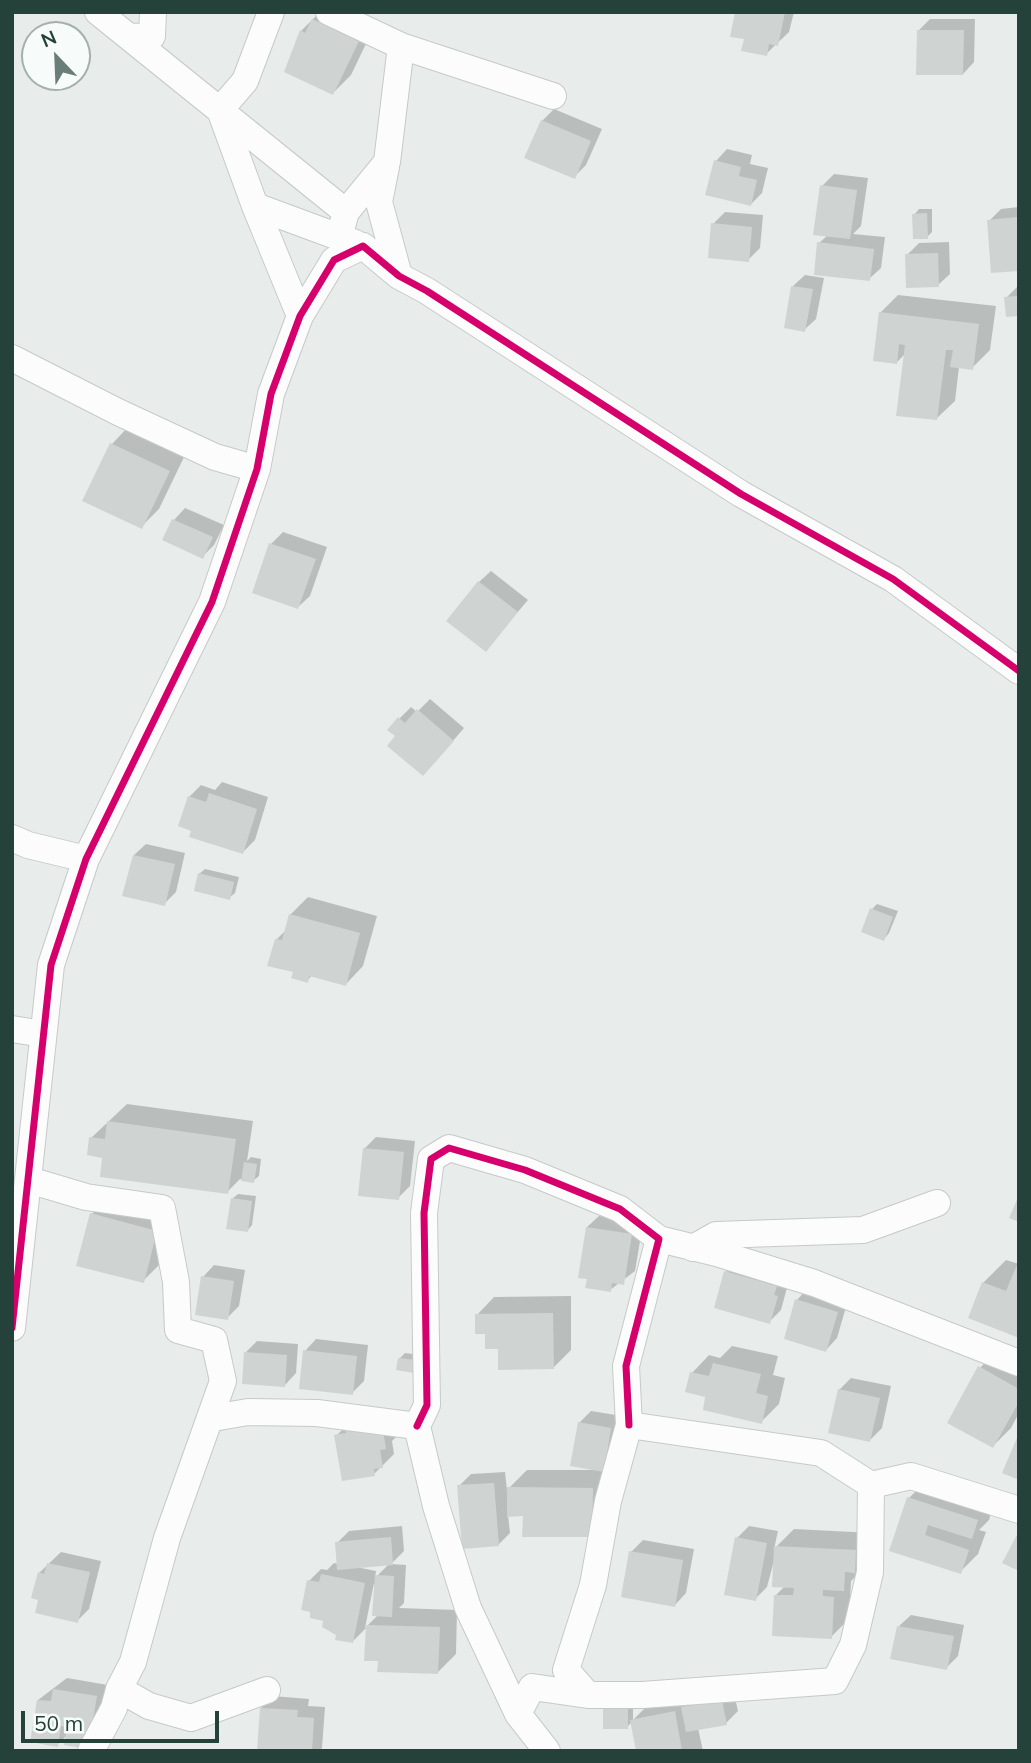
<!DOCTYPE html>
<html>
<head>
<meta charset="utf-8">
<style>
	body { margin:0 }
	#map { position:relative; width:1031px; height:1763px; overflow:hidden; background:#e8edeb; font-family:Mulish,sans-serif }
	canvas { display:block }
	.frame { position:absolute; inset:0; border:14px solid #24423a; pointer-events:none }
	.north { position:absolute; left:21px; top:21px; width:70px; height:70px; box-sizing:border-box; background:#f7fbf9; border:2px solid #a3b1ad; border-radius:50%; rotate:337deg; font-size:19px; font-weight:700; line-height:28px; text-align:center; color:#24423a }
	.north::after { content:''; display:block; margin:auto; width:24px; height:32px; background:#697e78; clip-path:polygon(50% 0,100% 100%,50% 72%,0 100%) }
	.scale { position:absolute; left:21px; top:1711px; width:198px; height:32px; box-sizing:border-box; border:4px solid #24423a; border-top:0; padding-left:9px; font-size:21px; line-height:24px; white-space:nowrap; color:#24423a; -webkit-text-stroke:5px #f7fbf9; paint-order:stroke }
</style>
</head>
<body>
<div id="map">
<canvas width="1031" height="1763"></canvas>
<div class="frame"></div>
<div class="north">N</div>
<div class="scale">50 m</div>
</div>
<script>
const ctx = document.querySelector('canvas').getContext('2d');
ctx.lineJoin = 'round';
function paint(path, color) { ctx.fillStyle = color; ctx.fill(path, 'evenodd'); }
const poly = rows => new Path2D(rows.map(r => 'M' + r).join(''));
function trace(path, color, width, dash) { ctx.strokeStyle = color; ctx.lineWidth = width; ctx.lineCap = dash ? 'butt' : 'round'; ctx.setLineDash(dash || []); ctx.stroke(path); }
const shadow = poly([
	[737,12,794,12,789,32,766,54,746,38],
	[319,13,376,23,351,75,333,93,291,54,301,31],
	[930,19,975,19,974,62,963,74,918,31],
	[554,109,602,129,586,165,574,177,542,121],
	[727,149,752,155,750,164,768,168,762,193,750,205,716,161],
	[834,174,868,178,861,226,853,234,885,237,881,268,869,279,819,243,828,235,822,186],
	[1019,207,1019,269,989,221,1001,209],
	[919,209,932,209,932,232,927,237,914,215],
	[725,212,763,215,760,248,748,260,713,224],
	[949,242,950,274,938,285,907,255,919,243],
	[805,275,824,278,816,319,804,330,793,286],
	[1018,286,1019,286,1019,314,1006,298],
	[898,295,996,306,990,350,972,368,959,367,955,401,937,418,906,353,897,362,880,313],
	[129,426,186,453,159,509,141,527,112,444],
	[185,508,224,525,214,545,202,557,164,540,174,520],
	[283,532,327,547,310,596,298,607,271,544],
	[491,571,528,600,486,649,479,582],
	[430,699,464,728,435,762,398,736,399,719,411,707,417,712],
	[222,782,268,797,255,840,243,852,193,830,189,797,201,785,215,790],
	[146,844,185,853,176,892,164,904,134,855],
	[205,869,239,877,235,893,229,898,199,874],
	[308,897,377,916,363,966,346,984,312,975,307,981,295,971,276,940,287,929,290,915],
	[877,904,898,911,889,933,884,939,872,909],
	[127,1104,253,1121,247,1161,251,1157,261,1159,259,1176,253,1181,240,1179,227,1192,104,1156,91,1138],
	[376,1137,415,1141,410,1186,398,1198,364,1149],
	[238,1194,256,1196,252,1225,247,1231,232,1199],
	[109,1196,174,1213,161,1263,143,1281,92,1214],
	[599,1216,643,1223,635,1271,610,1290,587,1227],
	[738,1260,788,1284,781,1310,769,1322,726,1272],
	[1006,1260,1019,1264,1019,1336,983,1283],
	[214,1265,245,1270,239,1306,227,1318,203,1277],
	[808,1288,848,1300,837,1338,826,1350,797,1300],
	[571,1296,571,1350,553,1368,487,1332,477,1315,494,1297],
	[316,1339,368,1345,364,1381,352,1393,305,1351],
	[257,1341,298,1344,296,1373,285,1385,245,1353],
	[732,1346,778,1356,773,1375,785,1378,779,1404,761,1422,708,1396,692,1373,709,1355,720,1358],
	[997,1350,1019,1361,1019,1413,1011,1428,993,1446,980,1368],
	[405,1353,420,1355,419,1365,399,1359],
	[851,1378,891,1386,882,1428,870,1440,839,1390],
	[591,1411,622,1416,609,1518,508,1515,510,1533,498,1545,459,1486,471,1474,505,1472,507,1490,527,1470,593,1470,579,1423],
	[348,1424,397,1436,392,1441,394,1454,374,1474,336,1436],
	[927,1480,994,1502,989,1520,979,1530,986,1532,978,1554,960,1572,892,1550,909,1498],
	[402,1526,404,1551,391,1564,406,1565,404,1603,399,1608,457,1610,456,1654,438,1672,380,1659,367,1627,353,1641,338,1634,326,1619,309,1581,321,1569,327,1570,334,1563,339,1564,337,1543,349,1531],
	[389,1564,375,1578,376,1571,356,1567],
	[374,1583,378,1615,365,1628],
	[749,1526,778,1531,774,1549,794,1529,873,1533,861,1571,851,1581,849,1619,831,1637,776,1595,785,1586,776,1553,767,1587,755,1599,737,1538],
	[643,1540,694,1549,686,1593,675,1605,631,1552],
	[61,1552,101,1561,89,1609,77,1621,40,1598,39,1573],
	[911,1615,964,1625,958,1656,946,1668,899,1626],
	[67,1678,108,1685,99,1735,67,1735,57,1745,38,1700],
	[733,1689,738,1711,726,1723,698,1728,703,1751,638,1751,632,1722,627,1727,605,1709,610,1704,633,1704,633,1720,650,1703],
	[273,1696,309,1699,308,1706,325,1707,322,1748,319,1751,259,1751,261,1708]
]);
const building = poly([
	[735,12,785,12,778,46,769,44,767,56,741,51,744,39,730,37],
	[312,19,359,41,333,95,284,72,300,30,305,33],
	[917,30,964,30,963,75,916,75],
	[541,120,591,141,575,179,524,158],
	[714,160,741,167,739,176,757,180,751,206,705,195],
	[820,185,857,190,850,239,813,235],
	[927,213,928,239,913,239,912,214],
	[1019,217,1019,271,991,273,987,220],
	[711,223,752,227,749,262,708,258],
	[817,242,874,249,870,281,814,275],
	[938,253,939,287,906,288,905,254],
	[791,286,813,289,805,332,784,328],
	[1019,296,1019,316,1006,317,1004,297],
	[879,312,979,324,973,370,950,367,953,350,946,350,937,420,896,416,905,345,899,344,897,364,873,361],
	[110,443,170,471,142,529,82,501],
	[172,519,213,537,203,559,162,540],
	[269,543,316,559,298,609,252,593],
	[478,581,518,612,486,652,446,621],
	[417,709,454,741,423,776,387,746,395,736,387,730,398,717,405,723],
	[209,793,257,809,243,854,189,837,191,831,178,826,188,796,206,802],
	[133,855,175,864,165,906,122,896],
	[198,873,234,882,230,900,194,891],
	[870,908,893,917,884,941,861,932],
	[289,914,360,933,346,986,309,976,308,983,291,978,293,972,267,966,275,939,282,940],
	[107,1121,236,1139,228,1194,100,1177,102,1158,87,1155,89,1137,105,1139],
	[363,1148,404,1152,399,1200,358,1196],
	[244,1162,257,1164,254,1183,241,1181],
	[1019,1195,1019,1222,1009,1218],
	[231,1198,252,1201,248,1232,226,1229],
	[90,1213,157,1231,144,1283,76,1266],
	[586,1227,632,1234,624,1285,612,1283,611,1292,585,1288,587,1279,578,1278],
	[1019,1260,1019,1338,968,1318,982,1282,1006,1291],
	[724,1271,777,1286,774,1295,778,1296,770,1324,714,1308],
	[201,1276,234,1281,228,1320,195,1315],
	[795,1299,838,1312,826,1352,784,1339],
	[553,1313,554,1369,498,1370,498,1349,485,1349,485,1334,475,1334,475,1314],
	[303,1350,357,1356,353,1395,299,1389],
	[244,1352,287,1355,285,1387,242,1384],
	[398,1358,416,1360,414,1373,396,1370],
	[713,1363,761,1374,756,1393,768,1396,762,1424,703,1410,705,1397,685,1392,690,1372,709,1376],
	[978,1366,1019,1389,1019,1402,993,1448,947,1423],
	[838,1389,880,1398,870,1442,828,1433],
	[578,1422,611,1428,604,1472,570,1466],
	[345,1428,383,1430,386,1449,380,1450,383,1468,374,1469,375,1476,342,1481,334,1435,346,1433],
	[1019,1433,1019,1480,1002,1473],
	[494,1483,499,1546,462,1549,457,1485],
	[507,1487,593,1488,592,1537,522,1537,523,1516,507,1517],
	[907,1497,978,1520,972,1539,928,1525,925,1535,969,1550,961,1574,889,1551],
	[1019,1531,1019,1571,1002,1563],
	[391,1537,393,1565,337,1570,335,1542],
	[735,1537,767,1543,756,1601,724,1595],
	[774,1546,856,1550,855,1573,845,1572,844,1591,823,1590,823,1596,834,1597,832,1639,772,1636,774,1595,793,1595,794,1588,772,1587],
	[629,1551,683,1560,675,1607,621,1597],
	[47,1563,90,1572,78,1623,35,1613,38,1600,31,1598,38,1572,44,1574],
	[321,1574,365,1583,353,1643,335,1640,336,1635,322,1627,323,1621,310,1618,310,1612,301,1610,307,1580,319,1582],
	[375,1575,394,1576,392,1617,372,1616],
	[366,1625,440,1627,438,1674,377,1672,378,1661,364,1661],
	[897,1626,954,1636,947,1670,890,1659],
	[53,1689,97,1696,88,1749,64,1745,67,1727,61,1726,58,1747,30,1742,37,1700,51,1701],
	[722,1700,727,1725,686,1732,681,1707],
	[260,1708,298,1710,297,1717,314,1718,312,1751,257,1751],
	[628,1708,628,1729,603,1729,603,1709],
	[675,1711,682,1751,636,1751,630,1720]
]);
const minor = poly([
	[98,12,346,212,339,237],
	[271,12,245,81,220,110,255,206,355,243],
	[329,12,401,46,553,96],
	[129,37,152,36,153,12],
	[386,167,379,202,399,276],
	[255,206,300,316],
	[346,212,387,162,401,46],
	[12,358,118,412,215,457,257,469],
	[12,838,28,845,86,859],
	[12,1029,43,1034],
	[29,1180,86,1197,162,1208,176,1282,178,1330,214,1340,223,1381,167,1538,133,1662,119,1689],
	[659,1239,720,1254,814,1283,1019,1363],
	[693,1248,716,1235,863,1230,937,1203],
	[12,1328,51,965,86,859,212,602,257,469,271,394,300,316,334,260,363,246,399,276,427,291,741,494,893,579,1019,671],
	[213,1418,248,1412,317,1413,417,1426,436,1506,468,1608,518,1714,547,1751],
	[417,1426,427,1405,424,1213,431,1159,449,1148,525,1170,620,1209,659,1239,626,1366,629,1425],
	[588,1695,566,1670,593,1585,608,1501,629,1425,821,1453,871,1485],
	[518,1714,532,1687,588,1695,642,1695,835,1681,853,1645,870,1572,871,1485,911,1476,1019,1510],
	[91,1751,114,1708,119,1689,149,1706,191,1718,267,1690]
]);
const cycleway = poly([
	[12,1328,51,965,86,859,212,602,257,469,271,394,300,316,334,260,363,246,399,276,427,291,741,494,893,579,1019,671],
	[417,1426,427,1405,424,1213,431,1159,449,1148,525,1170,620,1209,659,1239,626,1366,629,1425]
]);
paint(shadow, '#0003');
paint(building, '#cfd4d2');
trace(minor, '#c5cac8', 28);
trace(minor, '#fcfcfc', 26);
trace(cycleway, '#d6006c', 7);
</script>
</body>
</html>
